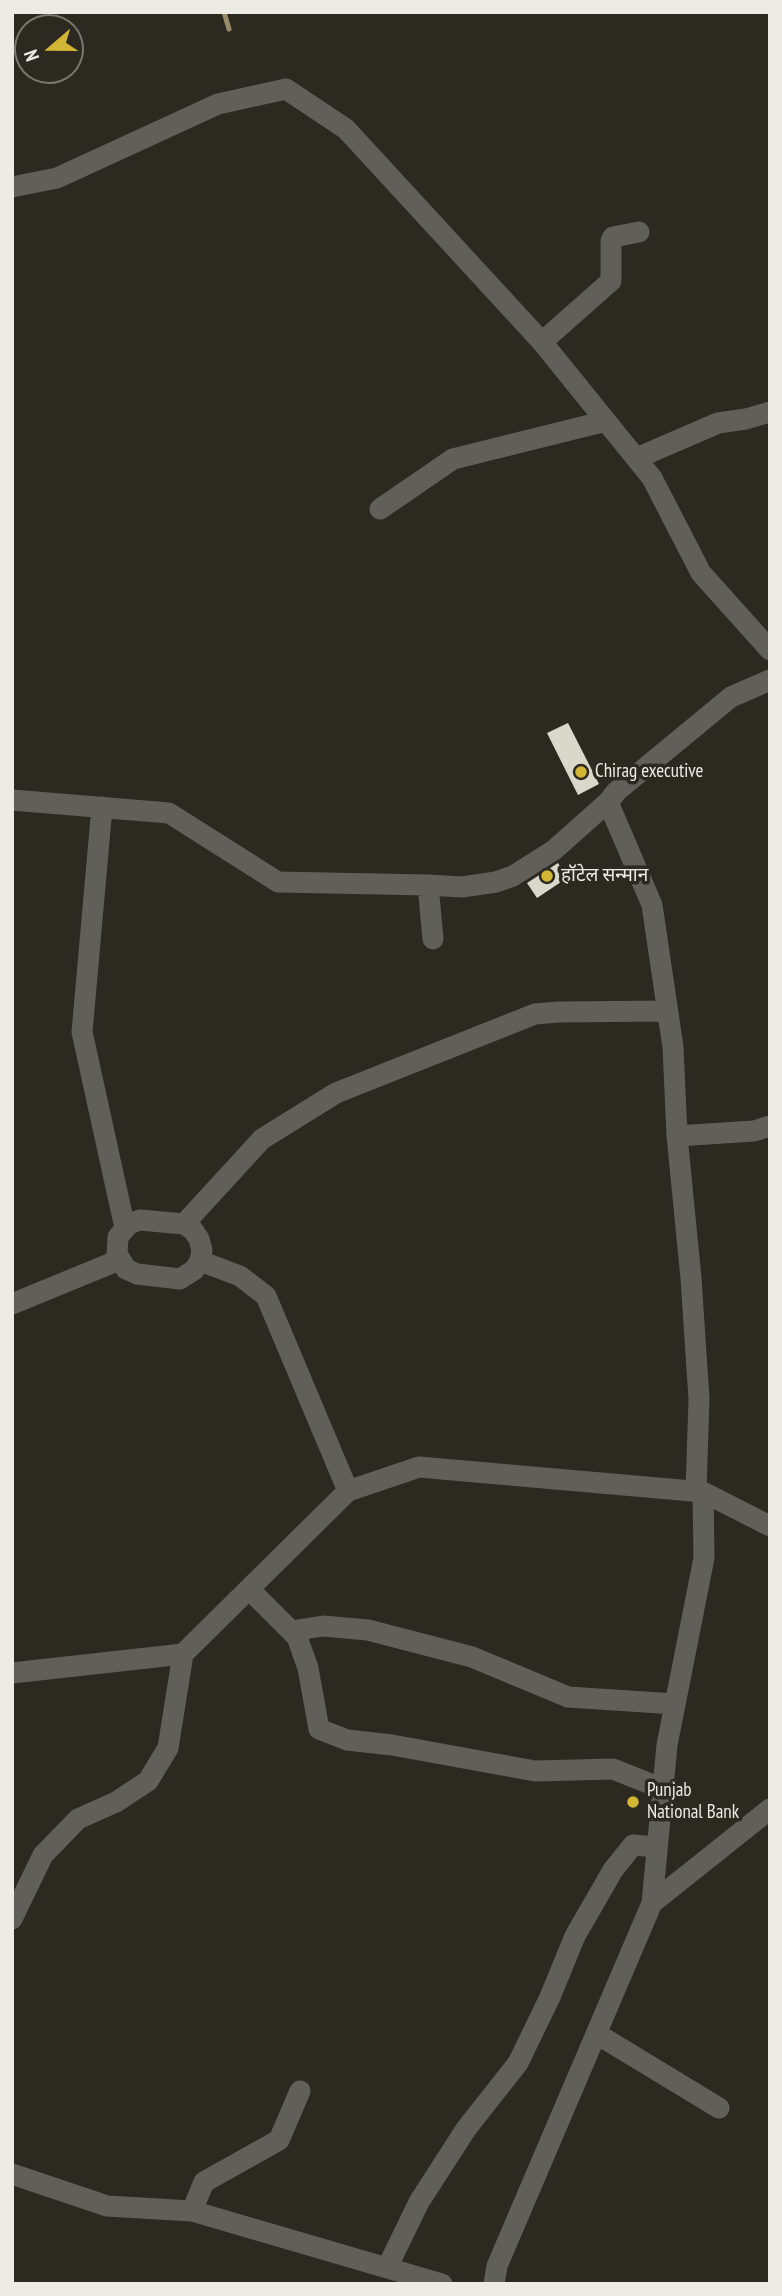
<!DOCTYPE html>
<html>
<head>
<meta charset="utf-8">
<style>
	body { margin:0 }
	#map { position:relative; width:782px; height:2296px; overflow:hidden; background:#2c2920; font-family:"PT Sans Narrow",sans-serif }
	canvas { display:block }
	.frame { position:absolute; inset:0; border:14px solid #ecebe4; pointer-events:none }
	.north { position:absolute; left:14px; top:14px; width:70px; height:70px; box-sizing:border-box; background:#2c2920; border:2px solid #79776e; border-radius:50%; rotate:250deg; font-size:19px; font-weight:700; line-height:28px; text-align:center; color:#ecebe4 }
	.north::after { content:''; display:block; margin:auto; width:24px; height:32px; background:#d4b635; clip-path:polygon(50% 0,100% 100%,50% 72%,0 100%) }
</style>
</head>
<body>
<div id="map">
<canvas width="782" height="2296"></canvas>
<div class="frame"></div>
<div class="north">N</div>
</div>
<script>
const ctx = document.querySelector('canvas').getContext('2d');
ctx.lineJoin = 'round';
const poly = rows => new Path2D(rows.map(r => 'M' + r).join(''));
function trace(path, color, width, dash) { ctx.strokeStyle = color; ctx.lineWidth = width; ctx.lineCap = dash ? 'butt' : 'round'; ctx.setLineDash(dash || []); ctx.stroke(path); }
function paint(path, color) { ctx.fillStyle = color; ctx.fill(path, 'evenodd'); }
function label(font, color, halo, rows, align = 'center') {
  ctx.font = font + ' "PT Sans Narrow","Noto Sans Devanagari",sans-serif'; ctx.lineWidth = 7; ctx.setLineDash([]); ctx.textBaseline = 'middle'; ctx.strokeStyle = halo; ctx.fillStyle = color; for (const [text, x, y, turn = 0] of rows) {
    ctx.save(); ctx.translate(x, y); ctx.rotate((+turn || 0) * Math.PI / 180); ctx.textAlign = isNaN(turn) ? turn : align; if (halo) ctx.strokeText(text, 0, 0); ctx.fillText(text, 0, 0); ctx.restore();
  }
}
const stream = poly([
	[224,12,229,29]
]);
const building = poly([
	[568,723,599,784,578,795,547,733],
	[558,863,567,878,537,898,527,883]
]);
const minor = poly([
	[12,187,57,178,218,104,286,89,346,129,542,342,652,478,701,573,770,650],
	[542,342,611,281,611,241,613,237,639,232],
	[637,458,718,423,746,419,770,412],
	[380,509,453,459,606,421],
	[12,800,169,813,278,882,428,885,433,939],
	[102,807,82,1032,125,1228],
	[428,885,462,887,496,882,513,876,554,850,608,802],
	[677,1136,754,1131,770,1126],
	[140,1220,184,1224,193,1230,199,1239,202,1250,200,1261,194,1270,180,1279,137,1274,126,1269,117,1254,118,1237,129,1224,140,1220],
	[184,1224,262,1139,336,1093,535,1014,559,1012,667,1011],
	[200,1261,240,1276,266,1296,348,1491],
	[12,1304,119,1260],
	[696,1491,699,1399,691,1278,677,1136,673,1047,652,905,608,802,617,791,731,697,770,680],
	[703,1492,704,1558,667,1745,652,1903,770,1809],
	[249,1589,297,1637,308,1668,319,1729,347,1740,392,1745,535,1771,613,1769,663,1789],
	[291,1631,323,1626,368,1630,472,1657,568,1697,675,1704],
	[12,1673,183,1654],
	[12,1919,43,1855,78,1819,116,1802,148,1781,168,1748,183,1654,348,1491,419,1467,703,1492,770,1526],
	[597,2034,719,2108],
	[12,2174,107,2206,192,2211,204,2182,279,2140,300,2091],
	[192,2211,442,2284],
	[387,2268,419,2202,466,2129,518,2063,550,1997,575,1936,613,1870,633,1845,657,1847],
	[494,2284,497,2266,652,1903]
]);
const markers = [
	[581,772,7,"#d4b635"],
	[547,876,7,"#d4b635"],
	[633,1802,7,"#d4b635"]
];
const poiNames = [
	["Chirag executive",595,772],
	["हॉटेल सन्मान",561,876],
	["Punjab",647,1791],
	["National Bank",647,1813]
];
trace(stream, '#958c6a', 5);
paint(building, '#dad7cb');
trace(minor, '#605f5a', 21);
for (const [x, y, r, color] of markers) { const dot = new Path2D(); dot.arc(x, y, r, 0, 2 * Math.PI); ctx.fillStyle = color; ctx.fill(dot); trace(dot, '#2c2920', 2.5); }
label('19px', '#ecebe4', '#2c2920', poiNames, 'left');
</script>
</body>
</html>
